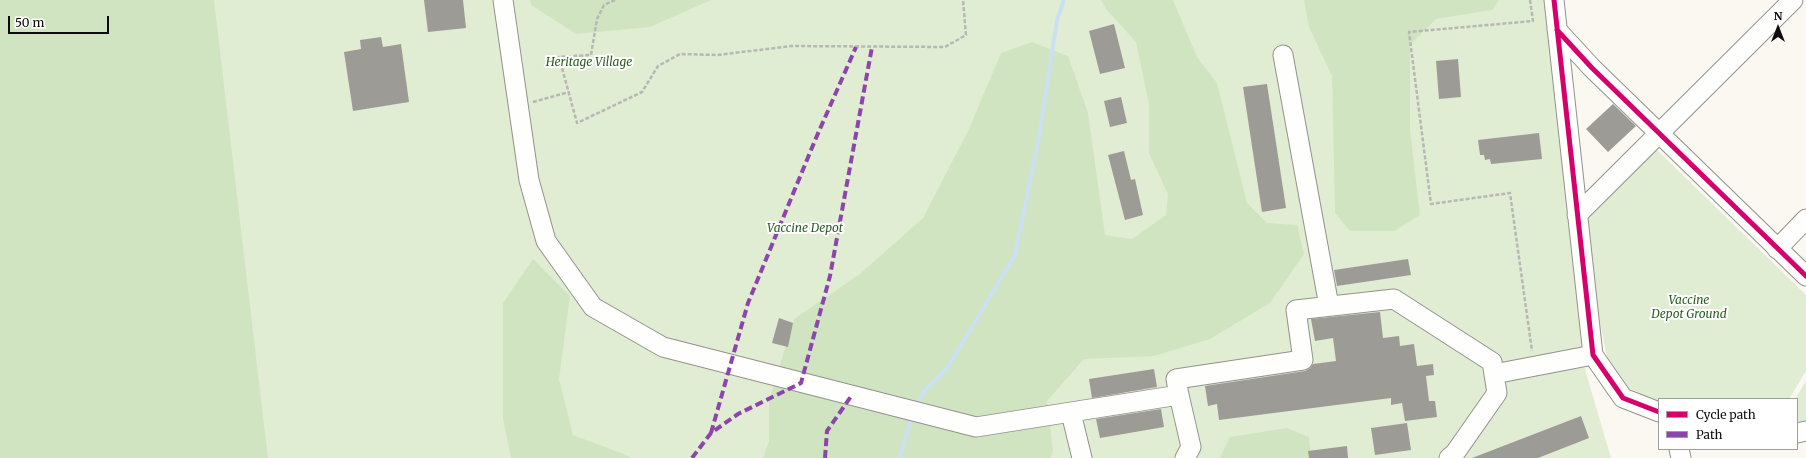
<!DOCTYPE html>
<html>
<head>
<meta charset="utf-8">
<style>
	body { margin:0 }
	#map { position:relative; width:1806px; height:458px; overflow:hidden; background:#faf8f0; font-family:Merriweather,serif }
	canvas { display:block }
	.legend { position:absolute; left:1658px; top:398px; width:140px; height:52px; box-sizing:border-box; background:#fff; border:1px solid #9e9e9e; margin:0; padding:5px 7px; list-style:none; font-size:12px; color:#0c0c0c }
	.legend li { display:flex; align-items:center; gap:8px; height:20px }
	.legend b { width:20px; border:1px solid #9e9e9e }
	.north { position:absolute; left:1758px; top:8px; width:40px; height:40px; -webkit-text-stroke:3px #fff; paint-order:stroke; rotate:0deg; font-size:11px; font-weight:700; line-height:16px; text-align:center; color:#0c0c0c }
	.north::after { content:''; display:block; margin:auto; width:14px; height:18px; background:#0c0c0c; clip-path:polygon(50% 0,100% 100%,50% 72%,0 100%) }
	.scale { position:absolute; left:8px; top:16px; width:101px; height:18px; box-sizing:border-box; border:2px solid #0c0c0c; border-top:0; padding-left:5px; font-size:12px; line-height:14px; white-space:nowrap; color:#0c0c0c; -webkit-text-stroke:3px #fff; paint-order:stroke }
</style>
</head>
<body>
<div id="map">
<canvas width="1806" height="458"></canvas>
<ul class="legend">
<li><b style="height:5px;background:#d6006c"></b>Cycle path</li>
<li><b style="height:5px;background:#8e44ad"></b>Path</li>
</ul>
<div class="north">N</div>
<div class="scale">50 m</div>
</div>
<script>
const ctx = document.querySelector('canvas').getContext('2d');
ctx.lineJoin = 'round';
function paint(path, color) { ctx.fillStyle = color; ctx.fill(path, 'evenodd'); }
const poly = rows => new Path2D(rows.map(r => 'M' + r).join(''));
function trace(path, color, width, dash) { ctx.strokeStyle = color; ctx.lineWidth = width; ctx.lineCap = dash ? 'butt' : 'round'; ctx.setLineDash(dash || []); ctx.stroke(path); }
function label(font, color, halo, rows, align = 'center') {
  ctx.font = font + ' Merriweather,serif'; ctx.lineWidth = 4; ctx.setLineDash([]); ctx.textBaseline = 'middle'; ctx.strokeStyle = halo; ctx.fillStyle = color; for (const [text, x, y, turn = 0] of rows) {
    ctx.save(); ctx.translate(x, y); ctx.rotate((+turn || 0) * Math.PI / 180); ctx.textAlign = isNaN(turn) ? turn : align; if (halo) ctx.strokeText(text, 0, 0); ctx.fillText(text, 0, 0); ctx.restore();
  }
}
const green = poly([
	[0,0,1544,0,1584,366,1611,458,0,458],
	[1656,149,1806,295,1806,371,1789,399,1659,399,1659,403,1629,388,1607,357,1593,289,1585,218],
	[1806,381,1806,421,1797,422,1797,399,1795,399]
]);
const forest = poly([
	[0,0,214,0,268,458,0,458],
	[530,0,711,0,650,27,576,34,531,5],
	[1101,0,1173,0,1197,57,1217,83,1247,203,1267,223,1297,225,1304,254,1270,303,1210,339,1154,356,1084,359,1047,401,1053,450,1051,458,763,458,769,441,769,401,794,319,860,274,923,218,969,129,1001,53,1032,42,1068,56,1088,113,1105,235,1132,239,1166,215,1168,194,1149,153,1149,104,1136,42,1106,9],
	[1304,0,1499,0,1492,10,1436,19,1410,45,1410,130,1420,215,1394,231,1350,231,1335,213,1332,76,1309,27],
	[533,259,570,296,559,379,573,435,629,456,630,458,511,458,503,419,503,303],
	[1287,428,1309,437,1311,458,1220,458,1230,437]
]);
const stream = poly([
	[916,407,922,394,948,367,1015,255,1039,137,1057,20,1064,0],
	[899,458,912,417]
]);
const building = poly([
	[424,0,463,0,466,28,428,32],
	[1114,24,1125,68,1100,74,1089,31],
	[381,37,383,47,401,44,409,102,353,111,344,52,361,49,360,40],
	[1458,59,1461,97,1439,99,1436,61],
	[1267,84,1286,208,1262,212,1243,87],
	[1121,97,1127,123,1110,127,1104,101],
	[1613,104,1636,126,1608,152,1586,129],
	[1539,133,1542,159,1491,164,1490,159,1485,160,1484,155,1480,155,1478,140],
	[1124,151,1131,180,1135,179,1143,215,1125,220,1108,155],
	[1408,259,1411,275,1337,286,1334,270],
	[1380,312,1383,338,1399,336,1400,346,1414,344,1417,366,1433,364,1434,375,1426,376,1429,401,1435,401,1437,417,1405,421,1402,403,1391,405,1391,398,1219,420,1217,404,1208,406,1205,386,1305,371,1310,368,1313,364,1336,361,1333,338,1315,341,1311,319],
	[779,318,793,323,788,347,772,343],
	[1154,369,1157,387,1092,398,1089,379],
	[1161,409,1164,427,1100,438,1096,419],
	[1581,416,1589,438,1538,458,1472,458],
	[1407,423,1411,450,1375,455,1371,428],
	[1347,446,1348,458,1309,458,1308,451]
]);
const path = poly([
	[615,0,604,5,597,19,591,55,559,57,577,123,642,92,658,66,680,54,717,55,792,46,945,47,966,35,963,0],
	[1530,0,1533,21,1409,32,1431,204,1510,193,1532,351],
	[533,102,569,92]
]);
const minor = poly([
	[503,0,529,180,546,241,593,307,663,347,976,427,1179,395,1176,379,1303,360,1296,310,1394,299,1492,362,1497,393,1455,453,1449,458],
	[1554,0,1593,355,1623,398,1659,412],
	[1557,30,1592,68,1806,276],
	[1283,55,1329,306],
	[1577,215,1793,0],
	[1777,249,1806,219],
	[1494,374,1593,355],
	[1179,395,1191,447,1185,458],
	[1071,413,1082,458],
	[1797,433,1806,431],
	[1679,449,1681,458]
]);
const quiet = poly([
	[711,433,748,303,816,138,856,47],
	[692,458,711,433,738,414,801,383,830,276,872,47],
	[825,458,827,431,852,395]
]);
const cycleway = poly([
	[1554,0,1593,355,1623,398,1659,412],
	[1557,30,1592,68,1806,276]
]);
const parkNames = [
	["Heritage Village",589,63],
	["Vaccine Depot",805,229],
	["Vaccine",1689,301],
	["Depot Ground",1689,315]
];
paint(green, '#e1edd2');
paint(forest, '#d1e4c1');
trace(stream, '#cbe0f0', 4);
paint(building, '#9d9b96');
trace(minor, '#93928f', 21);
trace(path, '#b7b7b5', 2.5, [4, 2]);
trace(minor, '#fefefd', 19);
trace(quiet, '#8e44ad', 4, [8, 4]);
trace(cycleway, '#d6006c', 5);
label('italic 12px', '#2b5d23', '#fff', parkNames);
</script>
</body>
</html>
